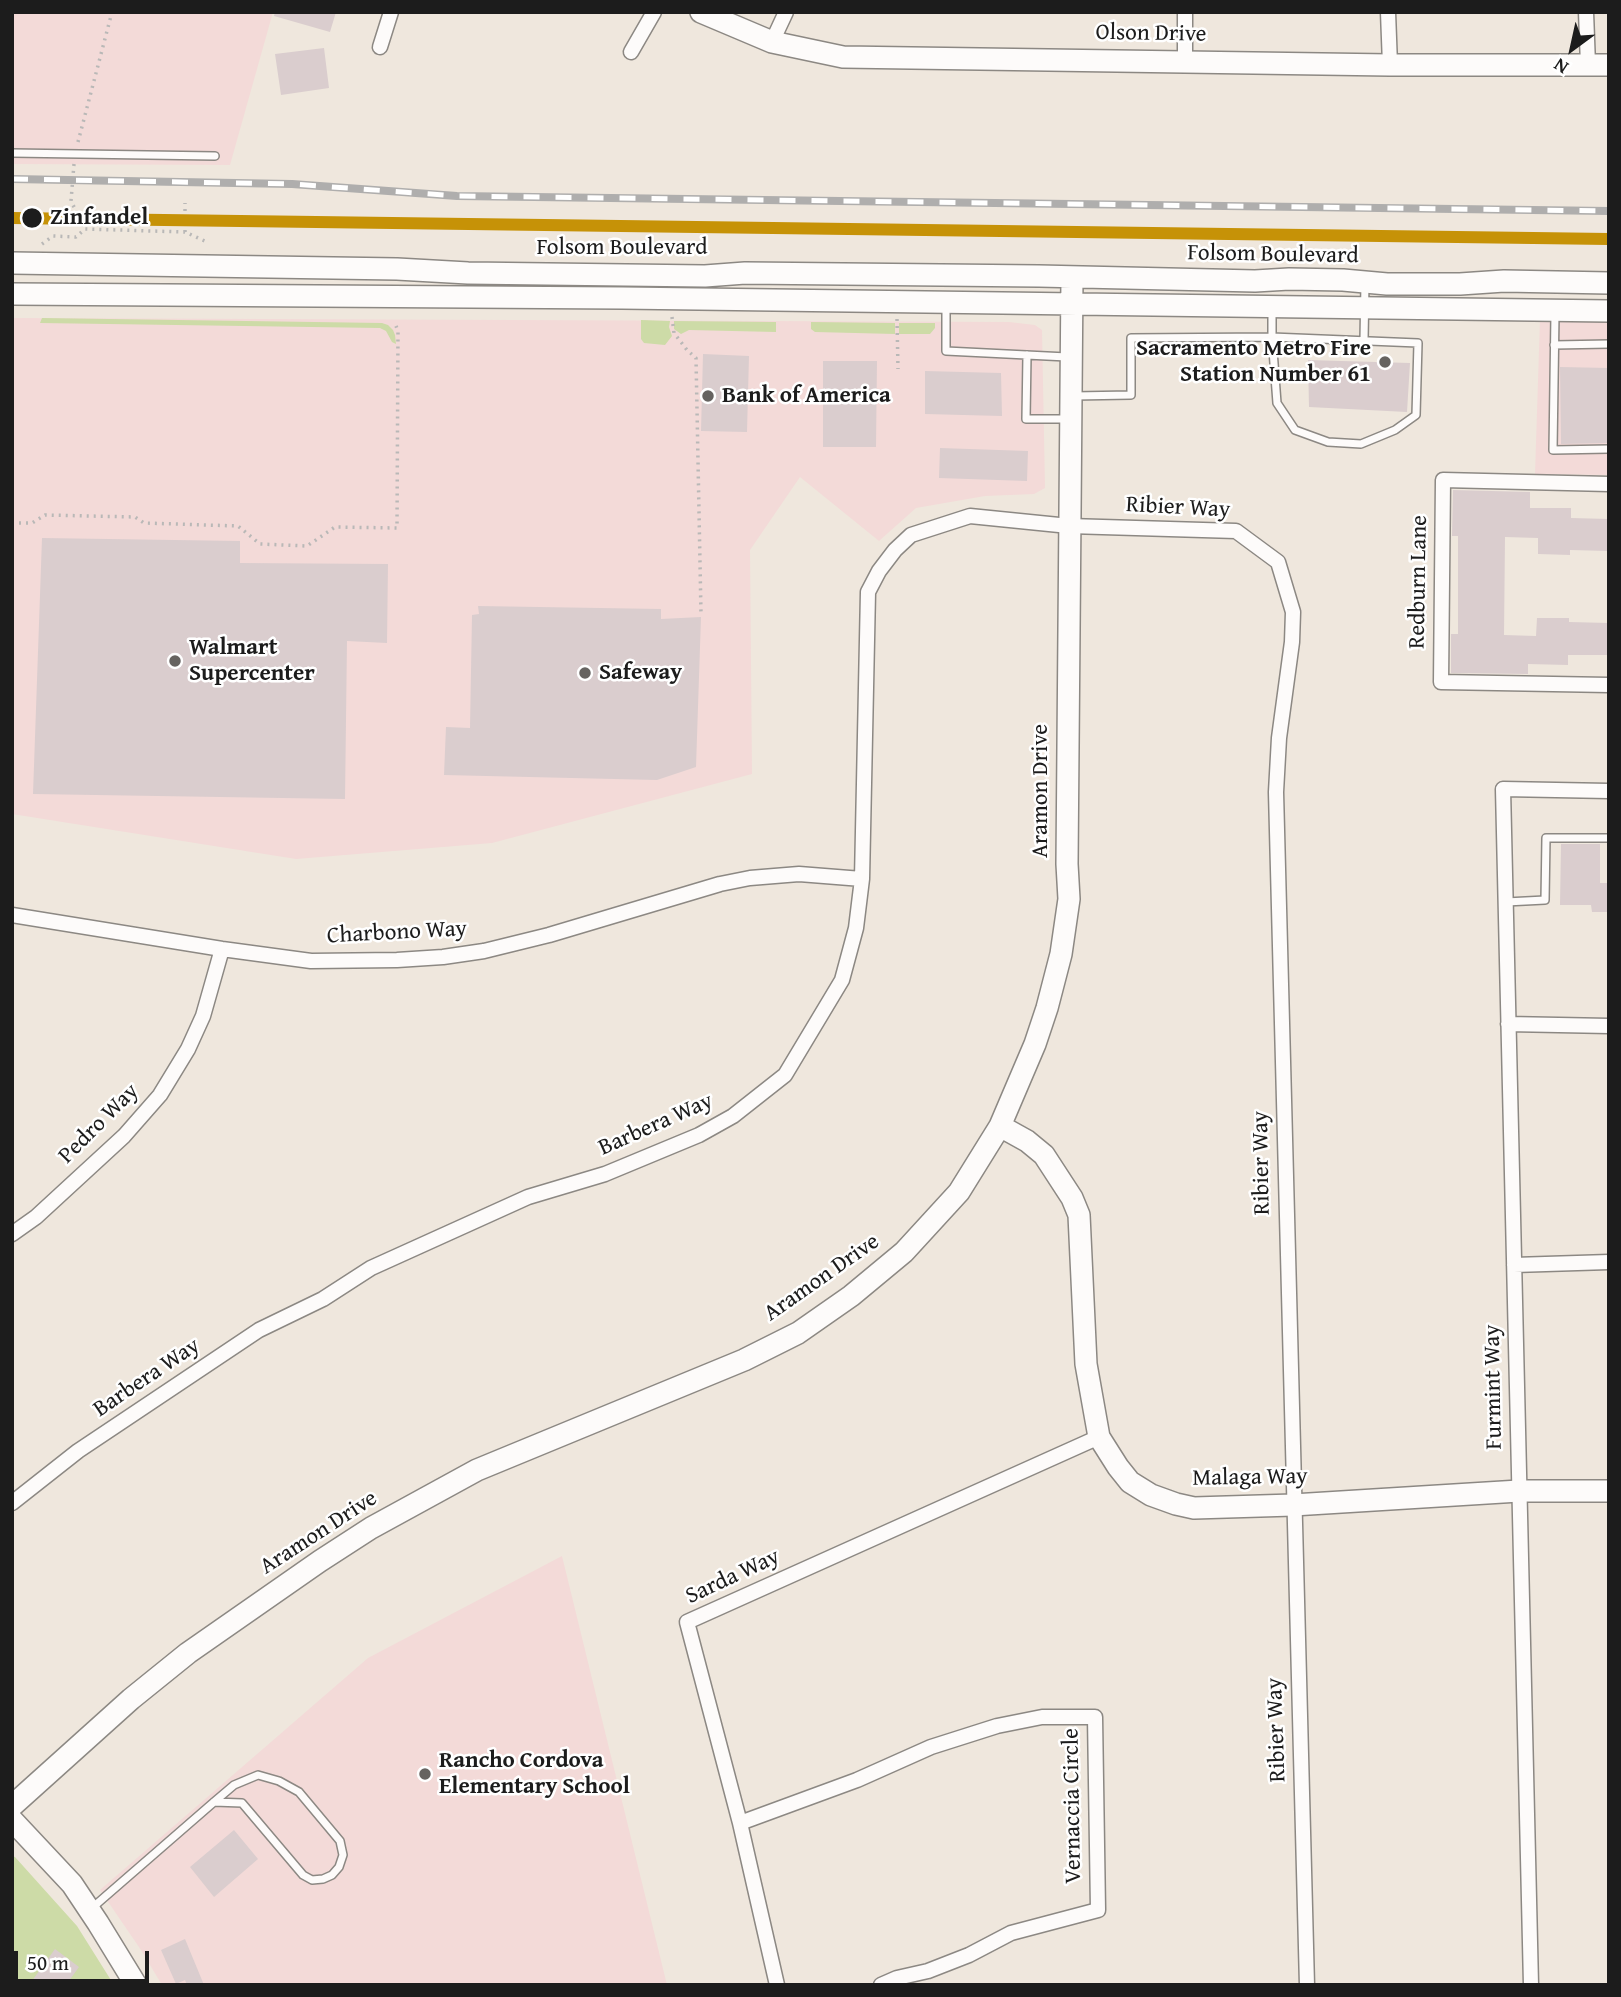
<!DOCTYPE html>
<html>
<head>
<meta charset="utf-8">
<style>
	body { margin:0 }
	#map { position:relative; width:1621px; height:1997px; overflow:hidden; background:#efe7dd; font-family:"Gentium Book Plus",serif }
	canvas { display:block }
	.frame { position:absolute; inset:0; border:14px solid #1c1c1c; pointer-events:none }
	.north { position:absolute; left:1537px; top:14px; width:70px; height:70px; -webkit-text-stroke:5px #fff; paint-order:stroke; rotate:213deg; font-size:19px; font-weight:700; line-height:28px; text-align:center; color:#1c1c1c }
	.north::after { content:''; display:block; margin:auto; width:24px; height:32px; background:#1c1c1c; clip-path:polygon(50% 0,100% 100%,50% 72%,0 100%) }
	.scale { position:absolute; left:14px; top:1951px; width:135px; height:32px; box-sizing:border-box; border:4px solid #1c1c1c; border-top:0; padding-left:9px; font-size:21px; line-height:24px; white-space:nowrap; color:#1c1c1c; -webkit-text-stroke:5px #fff; paint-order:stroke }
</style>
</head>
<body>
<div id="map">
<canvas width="1621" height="1997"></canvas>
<div class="frame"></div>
<div class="north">N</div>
<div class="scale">50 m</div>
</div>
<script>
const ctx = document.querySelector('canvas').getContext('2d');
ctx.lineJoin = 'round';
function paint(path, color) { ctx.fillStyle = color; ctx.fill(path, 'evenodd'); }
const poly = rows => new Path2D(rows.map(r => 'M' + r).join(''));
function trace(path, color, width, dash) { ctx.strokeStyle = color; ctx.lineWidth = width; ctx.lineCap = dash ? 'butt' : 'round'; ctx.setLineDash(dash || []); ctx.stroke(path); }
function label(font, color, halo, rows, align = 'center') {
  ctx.font = font + ' "Gentium Book Plus",serif'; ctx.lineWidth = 5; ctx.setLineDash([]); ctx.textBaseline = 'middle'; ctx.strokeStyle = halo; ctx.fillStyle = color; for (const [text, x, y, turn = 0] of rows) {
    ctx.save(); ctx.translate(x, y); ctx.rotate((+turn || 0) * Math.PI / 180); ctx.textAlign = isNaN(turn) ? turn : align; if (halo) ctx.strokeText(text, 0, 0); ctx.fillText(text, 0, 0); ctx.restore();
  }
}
const built = poly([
	[12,12,273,12,230,165,12,164],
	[12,318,1009,322,1035,325,1042,330,1045,488,1034,494,985,496,916,508,879,541,800,477,750,550,752,774,492,843,296,859,12,814],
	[1540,319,1609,321,1609,475,1535,474],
	[562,1556,667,1985,162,1985,141,1950,100,1890,368,1658]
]);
const green = poly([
	[42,318,382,323,388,325,393,330,395,335,396,344,392,342,386,331,380,328,40,323],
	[641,320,670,321,669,327,672,336,665,345,644,343,641,339],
	[674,321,776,322,776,332,689,330,681,334,674,329],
	[811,322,895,323,895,334,815,332,811,329],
	[899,323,935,323,935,328,930,334,899,334],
	[12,1856,15,1857,77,1926,114,1985,12,1985]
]);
const building = poly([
	[275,12,336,12,330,32,274,16],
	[324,48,329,88,281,95,275,54],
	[703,354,749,356,747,432,701,431],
	[1308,360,1410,363,1407,412,1309,407],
	[823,361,877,361,876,447,823,447],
	[1560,367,1609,368,1609,443,1561,444],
	[925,371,1001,373,1002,416,925,414],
	[940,448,1028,451,1027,481,939,478],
	[1453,490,1530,492,1530,508,1571,508,1571,518,1609,519,1609,551,1570,550,1570,555,1538,554,1538,538,1505,537,1504,635,1536,636,1537,618,1569,618,1569,622,1609,623,1609,655,1568,655,1568,665,1528,664,1528,674,1451,673,1451,634,1458,634,1458,536,1452,536],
	[42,538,240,541,240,563,388,564,387,643,347,641,345,799,33,794],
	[478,606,661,609,661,619,701,617,696,767,657,780,444,775,446,727,470,728,472,615,479,614],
	[1561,844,1600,844,1600,883,1609,883,1609,912,1592,912,1591,905,1560,905],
	[234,1830,258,1859,214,1897,190,1867],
	[185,1939,204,1985,187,1985,185,1980,176,1984,161,1950],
	[55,1949,79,1967,66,1985,29,1985]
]);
const path = poly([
	[78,142,112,12],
	[74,164,71,201,85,229],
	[185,232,185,203],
	[42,244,53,236,76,237,85,229,185,232,207,242],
	[672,317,674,333,687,350,696,358,701,614],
	[897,319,898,369],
	[12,523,32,523,45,515,135,517,144,523,238,526,260,544,307,546,335,527,397,528,398,331,396,326]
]);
const lane = poly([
	[12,153,215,156],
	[946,306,946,351,1067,357],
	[1555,314,1553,450,1609,449],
	[1272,337,1418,343,1416,415,1395,430,1361,444,1328,442,1295,430,1277,403,1272,337],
	[1364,340,1365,283],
	[1554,345,1609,344],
	[1027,355,1026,419,1070,419],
	[1074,396,1131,395,1131,338,1272,337,1272,310],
	[1506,902,1545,900,1546,838,1609,838],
	[92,1908,214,1802,234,1785,258,1775,279,1781,299,1792,340,1841,343,1855,339,1867,332,1875,323,1879,312,1880,303,1875,242,1803,214,1802]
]);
const street = poly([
	[1185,12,1185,61],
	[1388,12,1390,65],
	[1586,12,1588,65],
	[772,42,786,12],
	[380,47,391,12],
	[631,52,654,12],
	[1609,484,1443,480,1441,682,1609,685],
	[12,915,222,949,311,961,397,960,443,957,484,951,549,935,720,884,750,878,799,874,862,879],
	[1508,1024,1609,1026],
	[12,1234,36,1217,124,1136,160,1095,188,1049,203,1016,222,949],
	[1514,1265,1609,1262],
	[12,1503,78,1451,259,1330,323,1299,371,1268,528,1197,605,1174,699,1135,733,1116,785,1075,842,980,856,928,862,879,868,592,879,571,895,550,911,535,970,516,1069,526,1236,531,1278,562,1293,612,1292,642,1279,738,1276,792,1307,1985],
	[740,1823,857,1780,931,1747,997,1726,1042,1717,1095,1717,1098,1910,1011,1933,969,1955,928,1971,897,1978,881,1985],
	[777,1985,740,1823,687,1622,1099,1437],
	[1531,1985,1503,789,1609,791]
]);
const secondary = poly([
	[701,12,772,42,843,57,1390,65,1609,65],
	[12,263,397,269,468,273,705,276,745,273,1039,276,1255,281,1289,279,1343,280,1387,284,1460,284,1504,281,1609,283],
	[12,294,622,298,1609,311],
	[1000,1126,1027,1141,1044,1155,1072,1198,1079,1215,1086,1364,1099,1437,1118,1467,1130,1482,1151,1495,1176,1504,1194,1508,1293,1505,1519,1491,1609,1491],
	[12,1806,131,1699,188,1653,320,1561,371,1528,477,1470,744,1360,798,1333,851,1296,904,1252,959,1192,1000,1126,1035,1044,1047,1008,1061,954,1069,899,1067,864,1072,277],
	[12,1820,72,1884,98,1923,136,1985]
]);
const rail = poly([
	[12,179,292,184,457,196,1609,211]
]);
const rail1 = poly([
	[12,218,1609,239]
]);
const markers = [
	[32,218,11,"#1c1c1c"],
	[1385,362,7,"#666360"],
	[708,396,7,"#666360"],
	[175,661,7,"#666360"],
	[585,673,7,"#666360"],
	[425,1774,7,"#666360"]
];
const streetNames = [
	["Olson Drive",1151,34,1],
	["Folsom Boulevard",622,248],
	["Folsom Boulevard",1273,255,1],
	["Ribier Way",1178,508,3],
	["Redburn Lane",1419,582,-89],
	["Aramon Drive",1041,791,-90],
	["Charbono Way",397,933,-3],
	["Pedro Way",99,1124,-45],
	["Barbera Way",656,1125,-24],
	["Ribier Way",1262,1163,-91],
	["Aramon Drive",822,1278,-35],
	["Barbera Way",147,1378,-34],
	["Furmint Way",1494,1387,-91],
	["Malaga Way",1250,1478,-1],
	["Aramon Drive",319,1533,-33],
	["Sarda Way",733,1577,-25],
	["Ribier Way",1277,1730,-92],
	["Vernaccia Circle",1073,1806,-91]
];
const stopNames = [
	["Zinfandel",50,218]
];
const poiNames = [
	["Sacramento Metro Fire",1371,349,"right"],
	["Station Number 61",1371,375,"right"],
	["Bank of America",722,396],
	["Walmart",189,648],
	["Supercenter",189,674],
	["Safeway",599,673],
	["Rancho Cordova",439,1761],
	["Elementary School",439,1787]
];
paint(built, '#f3dad8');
paint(green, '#cddba7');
paint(building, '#dacdce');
trace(lane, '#8c8883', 10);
trace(street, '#8c8883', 17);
trace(secondary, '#8c8883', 24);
trace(path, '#b9b8b7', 3.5, [2, 5]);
trace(lane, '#fdfbfa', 7);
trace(street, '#fdfbfa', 14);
trace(secondary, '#fdfbfa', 21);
trace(rail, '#afaead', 8);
trace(rail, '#fff', 5, [16]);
trace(rail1, '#c69207', 12);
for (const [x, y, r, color] of markers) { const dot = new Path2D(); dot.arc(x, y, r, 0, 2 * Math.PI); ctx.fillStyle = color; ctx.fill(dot); trace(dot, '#fff', 2.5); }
label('23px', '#1c1c1c', '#fff', streetNames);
label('bold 23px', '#1c1c1c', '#fff', stopNames, 'left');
label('bold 23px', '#1c1c1c', '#fff', poiNames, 'left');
</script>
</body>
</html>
